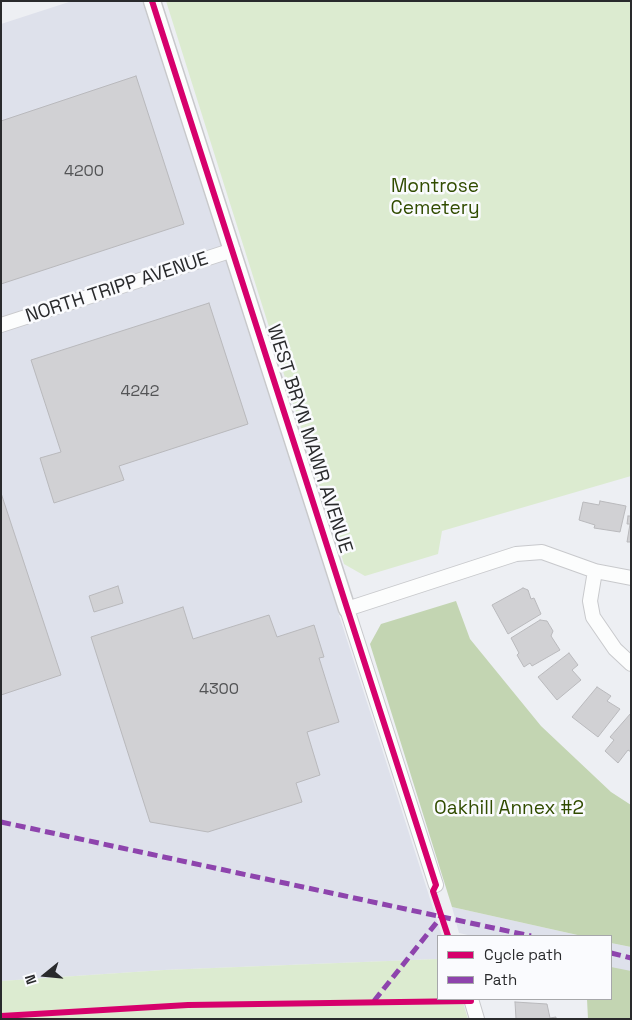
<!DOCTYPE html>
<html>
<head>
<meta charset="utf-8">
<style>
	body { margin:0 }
	#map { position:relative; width:632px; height:1020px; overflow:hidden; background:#edeff3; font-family:"Space Grotesk",sans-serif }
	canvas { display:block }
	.frame { position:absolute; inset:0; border:2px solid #292a2c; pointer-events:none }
	.legend { position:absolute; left:437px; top:935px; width:175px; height:65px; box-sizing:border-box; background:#fafbfe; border:1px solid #a6a7aa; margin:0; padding:6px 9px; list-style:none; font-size:15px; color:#292a2c }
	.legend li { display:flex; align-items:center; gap:10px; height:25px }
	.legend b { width:25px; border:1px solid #a6a7aa }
	.north { position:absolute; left:20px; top:950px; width:50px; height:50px; -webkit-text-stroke:4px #fafbfe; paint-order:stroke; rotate:253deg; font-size:14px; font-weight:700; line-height:20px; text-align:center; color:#292a2c }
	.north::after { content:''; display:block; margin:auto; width:18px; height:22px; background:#292a2c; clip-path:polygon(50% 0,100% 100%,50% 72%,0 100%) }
</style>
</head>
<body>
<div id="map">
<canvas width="632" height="1020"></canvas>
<div class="frame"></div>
<ul class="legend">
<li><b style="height:6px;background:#d6006c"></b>Cycle path</li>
<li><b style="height:6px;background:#8e44ad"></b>Path</li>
</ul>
<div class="north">N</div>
</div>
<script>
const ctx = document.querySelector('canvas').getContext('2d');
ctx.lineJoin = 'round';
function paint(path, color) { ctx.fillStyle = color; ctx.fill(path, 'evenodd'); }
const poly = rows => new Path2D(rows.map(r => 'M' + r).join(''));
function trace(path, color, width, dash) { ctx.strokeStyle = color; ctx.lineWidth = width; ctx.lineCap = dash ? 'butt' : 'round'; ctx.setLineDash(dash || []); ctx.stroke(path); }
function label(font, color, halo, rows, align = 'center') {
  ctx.font = font + ' "Space Grotesk",sans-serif'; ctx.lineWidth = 5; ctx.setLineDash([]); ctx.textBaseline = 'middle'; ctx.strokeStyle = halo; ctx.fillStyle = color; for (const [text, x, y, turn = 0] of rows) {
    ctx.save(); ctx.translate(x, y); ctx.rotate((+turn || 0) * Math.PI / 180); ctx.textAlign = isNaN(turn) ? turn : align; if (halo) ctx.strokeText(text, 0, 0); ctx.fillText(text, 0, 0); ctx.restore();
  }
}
const built = poly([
	[72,1,142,1,442,936,438,936,438,959,164,970,1,981,1,24],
	[452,907,582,936,472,936,459,933],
	[611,943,631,947,631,975,611,969]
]);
const green = poly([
	[166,1,631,1,631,476,442,531,438,554,365,576,344,564],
	[438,959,438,999,462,999,468,1019,1,1019,1,981,164,970]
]);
const forest = poly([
	[456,601,470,639,541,726,611,792,631,805,631,947,611,943,611,936,582,936,452,907,370,644,381,624],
	[611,967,631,971,631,1019,588,1019,587,999,611,999]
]);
const building = poly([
	[136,76,184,224,1,284,1,121,136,76],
	[209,303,248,424,119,466,124,480,54,503,40,458,61,452,31,360,209,303],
	[1,493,61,675,1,695,1,493],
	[600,501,626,506,620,532,594,528,595,525,579,520,583,502,599,505,600,501],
	[628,516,631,516,631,542,627,542,630,524,627,524,628,516],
	[118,586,123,603,94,612,89,596,118,586],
	[523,588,528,590,531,599,534,598,541,614,508,634,492,605,523,588],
	[183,607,193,639,269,615,277,637,314,625,324,657,319,658,339,722,307,732,320,775,296,783,302,802,208,832,150,822,91,637,183,607],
	[540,620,547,621,553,631,551,636,560,650,532,666,530,663,524,667,517,655,519,653,511,638,540,620],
	[569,653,578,665,572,670,581,680,557,700,538,677,569,653],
	[597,687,611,696,607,701,620,709,598,737,572,717,597,687],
	[631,713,631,752,628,750,618,763,605,751,614,740,610,737,631,713],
	[515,1002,547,1004,550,1018,556,1017,556,1019,516,1019,515,1002]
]);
const minor = poly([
	[1,325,233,250],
	[595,571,590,601,593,617,615,649,631,664],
	[436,885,347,609,516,554,542,552,595,571,631,578],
	[471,999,477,1019]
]);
const tertiary = poly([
	[152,1,347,609]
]);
const quiet = poly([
	[1,822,531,936],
	[611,953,631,958],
	[374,1001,441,917]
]);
const cycleway = poly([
	[152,1,436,885,433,891,448,936],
	[1,1016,188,1005,471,1001]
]);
const numberNames = [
	["4200",84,172],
	["4242",140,392],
	["4300",219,690]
];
const parkNames = [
	["Montrose",435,187],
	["Cemetery",435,209],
	["Oakhill Annex #2",509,809]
];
const streetNames = [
	["NORTH TRIPP AVENUE",117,288,-18],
	["WEST BRYN MAWR AVENUE",309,439,72]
];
paint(built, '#dee1eb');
paint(green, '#dcebd0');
paint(forest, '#c3d5b2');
paint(building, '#d1d1d4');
trace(building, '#b9b9bc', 1);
trace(minor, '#c8c9cc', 16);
trace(tertiary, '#c8c9cc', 19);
trace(minor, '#fcfdfd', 14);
trace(tertiary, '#fcfdfd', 16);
trace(quiet, '#8e44ad', 5, [10, 5]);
trace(cycleway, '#d6006c', 6);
label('16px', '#535456', null, numberNames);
label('19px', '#314c00', '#fafbfe', parkNames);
label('19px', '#292a2c', '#fafbfe', streetNames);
</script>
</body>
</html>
